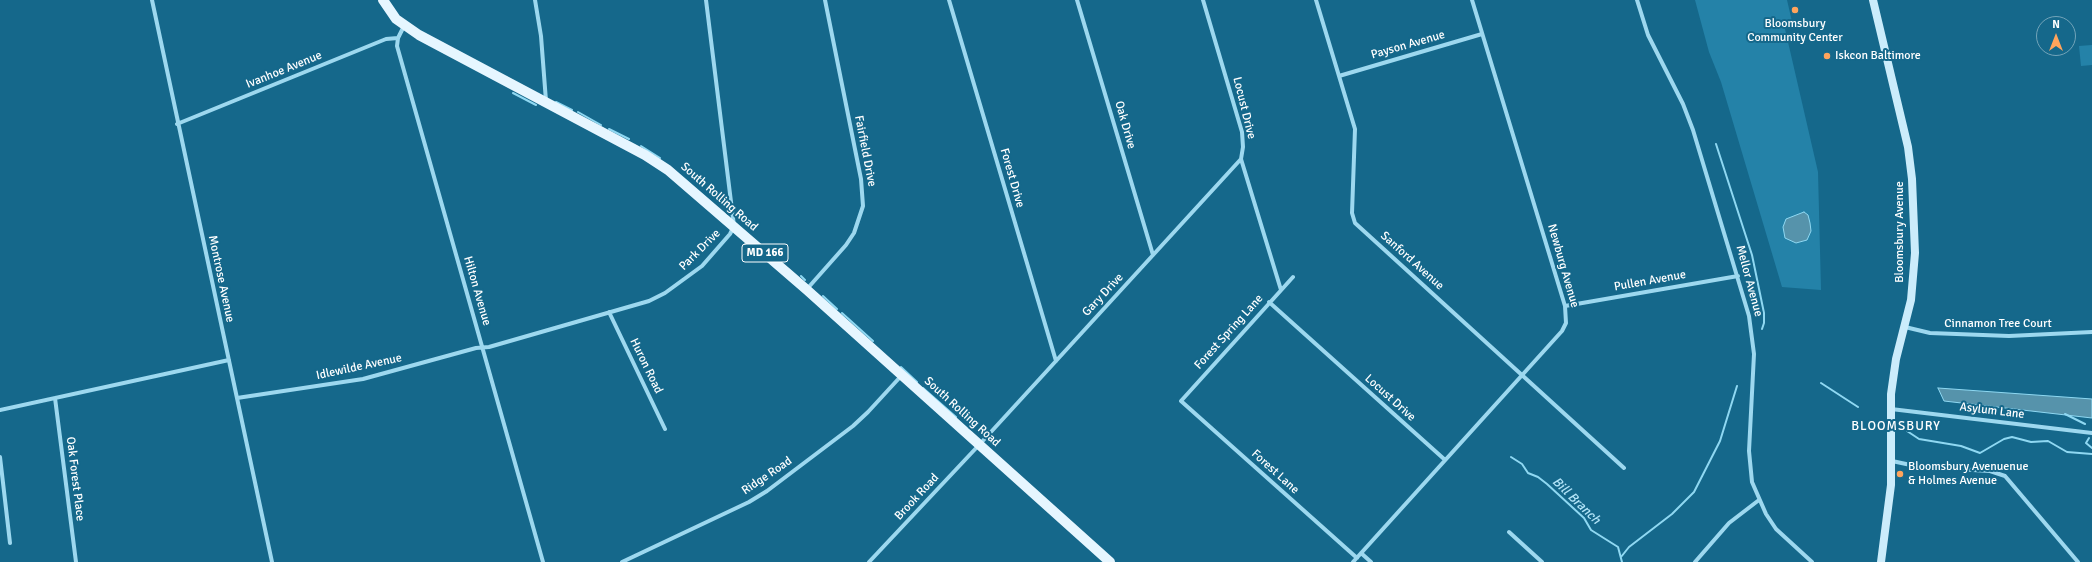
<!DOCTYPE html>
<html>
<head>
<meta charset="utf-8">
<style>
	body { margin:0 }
	#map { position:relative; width:2092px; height:562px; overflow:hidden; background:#15688b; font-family:Signika,sans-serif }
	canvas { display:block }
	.north { position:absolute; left:2036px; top:16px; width:40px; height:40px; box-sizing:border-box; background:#15688b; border:1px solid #73a4b9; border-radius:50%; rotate:0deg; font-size:11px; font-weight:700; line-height:16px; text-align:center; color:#fff }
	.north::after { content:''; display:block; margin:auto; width:14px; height:18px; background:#ffa45c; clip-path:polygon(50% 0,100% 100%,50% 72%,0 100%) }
</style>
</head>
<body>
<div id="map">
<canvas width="2092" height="562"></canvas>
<div class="north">N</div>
</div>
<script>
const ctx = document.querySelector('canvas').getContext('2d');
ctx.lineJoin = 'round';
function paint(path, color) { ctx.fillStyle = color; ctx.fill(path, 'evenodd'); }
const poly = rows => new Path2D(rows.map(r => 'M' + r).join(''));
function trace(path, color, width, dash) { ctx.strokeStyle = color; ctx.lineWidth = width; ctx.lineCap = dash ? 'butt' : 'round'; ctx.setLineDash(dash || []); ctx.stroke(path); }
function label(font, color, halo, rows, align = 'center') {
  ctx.font = font + ' Signika,sans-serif'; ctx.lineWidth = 4; ctx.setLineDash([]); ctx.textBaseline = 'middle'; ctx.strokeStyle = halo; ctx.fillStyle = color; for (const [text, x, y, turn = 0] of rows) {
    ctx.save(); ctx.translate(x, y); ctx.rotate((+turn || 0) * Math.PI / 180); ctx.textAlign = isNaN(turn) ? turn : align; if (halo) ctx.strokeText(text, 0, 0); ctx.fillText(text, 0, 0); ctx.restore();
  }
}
const green = poly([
	[1695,0,1787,0,1793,26,1785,29,1818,172,1821,290,1782,287,1721,82,1709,52],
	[2092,45,2092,65,2081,66,2079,46]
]);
const water = poly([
	[1804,212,1808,215,1810,223,1811,231,1807,240,1796,243,1785,238,1783,227,1786,219,1804,212],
	[1938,388,2092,399,2092,418,1944,401,1938,388]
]);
const stream = poly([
	[513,93,536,105],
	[556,102,572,110],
	[578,112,601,125],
	[609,129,629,139],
	[1716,144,1752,255,1764,313,1764,323,1762,329],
	[641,146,660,158],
	[801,276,805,280],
	[823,296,837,309],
	[842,313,873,341],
	[901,367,917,382],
	[1821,383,1858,407],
	[923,388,956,417],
	[2065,414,2085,424],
	[1907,431,1919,439,1961,446,1980,453,2004,439,2012,437,2031,442,2048,441,2067,452,2092,454],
	[2089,438,2086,443,2092,448],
	[1511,457,1522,464,1528,473,1538,477,1547,484,1584,518,1591,530,1618,547,1622,562],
	[1621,557,1629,547,1672,514,1694,492,1720,441,1737,386]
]);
const minor = poly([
	[152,0,272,562],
	[535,0,541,36,546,101],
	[949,0,1056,361],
	[1077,0,1153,255],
	[1203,0,1242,132,1243,147,1241,159,1281,290],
	[1316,0,1355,129,1352,213,1355,223,1624,468],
	[1637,0,1648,35,1683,104,1693,130,1749,316,1754,354,1749,451,1752,482,1766,514,1776,529,1812,562],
	[404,26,398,38,397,46,543,562],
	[1339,76,1482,34],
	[177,124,386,39,398,38],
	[1293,277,1181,401,1357,558],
	[807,289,846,245,854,233,863,206,861,179,825,0],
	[1269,302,1444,459],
	[1565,306,1738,276],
	[609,312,665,429],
	[1905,327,1930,333,2009,336,2092,332],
	[55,398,76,562],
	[237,398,363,379,476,348,489,347,649,301,665,293,702,266,730,234,734,226,706,0],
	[1891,409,2092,433],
	[0,410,229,360],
	[0,457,10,543],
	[1892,461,1920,467,1990,471,2005,476,2078,562],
	[1509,532,1542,562],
	[1361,553,1371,562],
	[622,562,749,502,767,491,853,426,868,412,902,375],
	[869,562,979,445,1241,159],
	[1353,562,1562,331,1566,323,1565,306,1472,0],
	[1695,562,1729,523,1759,500]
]);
const secondary = poly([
	[1873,0,1908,147,1912,179,1915,253,1911,300,1896,359,1891,394,1891,485,1881,562]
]);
const primary = poly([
	[383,0,396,19,419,35,645,155,668,170,807,290,1110,562]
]);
const markers = [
	[1795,10,4,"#ffa45c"],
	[1827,56,4,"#ffa45c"],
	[1900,474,4,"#ffa45c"]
];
const shields = [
	[765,253,46]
];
const shieldNames = [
	["MD 166",765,253]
];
const poiNames = [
	["Bloomsbury",1795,24,"center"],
	["Community Center",1795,38,"center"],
	["Iskcon Baltimore",1835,56],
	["Bloomsbury Avenuenue",1908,467],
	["& Holmes Avenue",1908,481]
];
const streetNames = [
	["Payson Avenue",1408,45,-16],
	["Ivanhoe Avenue",284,70,-22],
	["Locust Drive",1244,108,76],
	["Oak Drive",1125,125,74],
	["Fairfield Drive",865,151,79],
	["Forest Drive",1012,178,74],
	["South Rolling Road",719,197,41],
	["Bloomsbury Avenue",1900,232,-90],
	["Park Drive",700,250,-45],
	["Sanford Avenue",1412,261,42],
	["Newburg Avenue",1563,266,74],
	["Montrose Avenue",221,279,78],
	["Pullen Avenue",1650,281,-10],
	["Mellor Avenue",1749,281,75],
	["Hilton Avenue",477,291,74],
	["Gary Drive",1103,295,-47],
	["Cinnamon Tree Court",1998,324],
	["Forest Spring Lane",1229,332,-48],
	["Huron Road",646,366,64],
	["Idlewilde Avenue",359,367,-12],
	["Locust Drive",1390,398,42],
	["Asylum Lane",1992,411,7],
	["South Rolling Road",962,412,42],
	["Forest Lane",1275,472,42],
	["Ridge Road",767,476,-34],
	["Oak Forest Place",75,479,83],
	["Brook Road",917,497,-47]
];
const neighbourhoodNames = [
	["BLOOMSBURY",1896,427]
];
const waterNames = [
	["Bill Branch",1576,501,44]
];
paint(green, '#2482a8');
paint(water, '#5693ab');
trace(water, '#8fd8f2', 1);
trace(stream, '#8fd8f2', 2);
trace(minor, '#9dd8ef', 4);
trace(secondary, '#cbecfb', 8);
trace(primary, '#e6f6ff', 10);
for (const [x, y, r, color] of markers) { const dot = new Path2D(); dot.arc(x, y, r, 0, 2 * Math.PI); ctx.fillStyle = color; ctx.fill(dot); trace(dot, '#15688b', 1.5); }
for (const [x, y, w] of shields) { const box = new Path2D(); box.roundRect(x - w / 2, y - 9, w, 18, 3); ctx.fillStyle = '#15688b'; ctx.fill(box); trace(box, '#fff', 1); }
label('bold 11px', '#fff', null, shieldNames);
label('12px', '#fff', '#15688b', poiNames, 'left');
label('12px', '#fff', '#15688b', streetNames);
ctx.letterSpacing = '1px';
label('13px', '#fff', '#15688b', neighbourhoodNames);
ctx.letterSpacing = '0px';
label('italic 13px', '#b2e4f8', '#15688b', waterNames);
</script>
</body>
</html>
